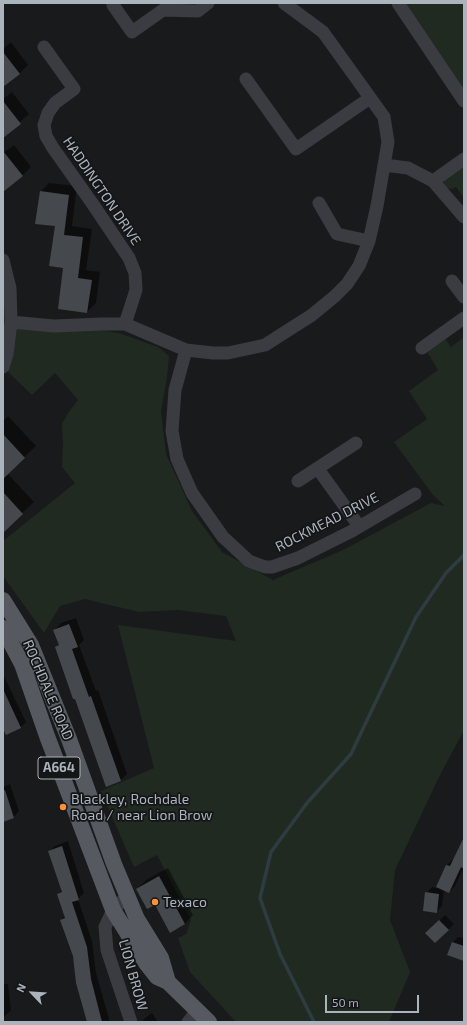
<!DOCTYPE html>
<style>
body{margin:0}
#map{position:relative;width:467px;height:1025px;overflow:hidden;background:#191a1c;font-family:"Exo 2",sans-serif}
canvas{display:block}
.frame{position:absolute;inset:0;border:4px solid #abb3bc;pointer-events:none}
.north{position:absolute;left:12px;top:973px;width:40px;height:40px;-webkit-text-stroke:3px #141517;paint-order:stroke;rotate:295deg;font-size:11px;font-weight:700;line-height:16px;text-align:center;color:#abb3bc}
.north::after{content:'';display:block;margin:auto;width:14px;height:18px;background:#abb3bc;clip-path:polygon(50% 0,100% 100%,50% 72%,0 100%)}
.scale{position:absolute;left:325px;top:995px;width:94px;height:18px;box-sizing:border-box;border:2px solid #abb3bc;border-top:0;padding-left:5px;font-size:12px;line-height:14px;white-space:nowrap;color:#abb3bc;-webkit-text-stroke:3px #141517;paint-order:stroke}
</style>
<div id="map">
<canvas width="467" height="1025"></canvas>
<div class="frame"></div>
<div class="north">N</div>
<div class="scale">50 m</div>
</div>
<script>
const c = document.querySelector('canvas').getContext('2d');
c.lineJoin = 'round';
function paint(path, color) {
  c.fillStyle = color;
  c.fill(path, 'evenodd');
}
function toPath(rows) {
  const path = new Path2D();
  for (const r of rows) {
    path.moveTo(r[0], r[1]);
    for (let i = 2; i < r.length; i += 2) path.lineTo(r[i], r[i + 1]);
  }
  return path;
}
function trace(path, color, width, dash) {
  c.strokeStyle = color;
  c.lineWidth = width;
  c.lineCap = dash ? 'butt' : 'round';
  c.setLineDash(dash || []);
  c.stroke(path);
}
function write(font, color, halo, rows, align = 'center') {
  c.font = font + ' "Exo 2",sans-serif';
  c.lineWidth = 3.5;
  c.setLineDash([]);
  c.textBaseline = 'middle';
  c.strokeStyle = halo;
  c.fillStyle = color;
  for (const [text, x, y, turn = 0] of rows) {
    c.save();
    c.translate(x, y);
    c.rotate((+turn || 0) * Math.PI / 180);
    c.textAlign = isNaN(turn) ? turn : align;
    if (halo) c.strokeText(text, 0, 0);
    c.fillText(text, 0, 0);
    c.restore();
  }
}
paint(toPath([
 [401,3,464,3,464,96],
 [464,162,464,198,456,187,451,189,447,188,444,185,443,181],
 [16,326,100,330,119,333,158,347,169,356,167,377,161,411,166,454,192,511,222,552,273,580,343,550,431,503,445,506,433,495,394,442,427,419,409,391,438,370,426,350,444,337,451,347,464,337,464,730,440,775,395,870,390,920,410,972,389,1022,236,1022,190,972,178,938,186,934,191,920,157,855,134,867,101,791,154,768,118,625,236,641,226,616,178,610,139,612,85,599,60,606,44,633,3,576,3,541,75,483,62,467,63,446,62,424,68,413,78,400,55,373,32,395,5,369]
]), '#212a21');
paint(toPath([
 [11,42,28,65,20,73,3,86,3,49],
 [12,92,29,114,3,136,3,99],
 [14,145,31,167,22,176,3,191,3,153],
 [49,183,77,186,72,226,92,229,86,270,100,272,96,303,87,312,64,267,56,225,41,191],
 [3,300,8,305,3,310],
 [8,416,36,446,7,473,34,502,3,531,3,421],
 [76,618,84,640,79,645,96,691,98,690,127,774,120,781,75,697,56,648,60,644,55,630,61,623],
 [3,674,26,722,20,728,3,727],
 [10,784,19,811,14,817,3,821,3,787],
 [464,838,464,867,455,886,449,892,444,890,442,906,436,912,426,893,432,887,437,888,447,865,453,859,454,860],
 [68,841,84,893,78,899,92,941,96,973,110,1022,88,1022,74,956,61,920,65,915,59,894,62,890,49,851,55,846],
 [168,868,193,915,185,924,137,889,146,880],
 [445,915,454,924,435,942,427,933],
 [458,937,464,938,464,960,453,942],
 [3,984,8,984,11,1010,5,1016,3,1017],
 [152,1013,158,1022,142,1022,144,1019]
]), '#0007');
trace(toPath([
 [314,1022,280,954,260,898,271,852,307,803,351,754,416,617,446,573,464,555]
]), '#2e3c41', 3.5);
paint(toPath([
 [3,52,20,74,3,87],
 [3,101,21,124,3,138],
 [3,151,23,176,3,192],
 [40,191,69,195,64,235,83,237,78,278,92,280,87,313,58,309,63,268,49,266,55,226,35,224],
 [3,434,25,458,3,479],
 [3,492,23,514,3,533],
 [69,624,78,647,72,649,89,697,91,696,121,781,106,787,75,699,73,699,55,647,59,645,53,630],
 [3,689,21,728,6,735,3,729],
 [5,790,14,818,3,822,3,791],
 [464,837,464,869,461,867,449,893,436,887,446,865,450,866],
 [62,846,79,900,72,902,87,947,91,979,102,1022,87,1022,76,983,73,956,60,920,65,918,57,894,62,892,48,851],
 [159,876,185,924,170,933,155,905,147,909,136,889],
 [425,892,439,894,437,913,423,911],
 [439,920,449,930,435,943,425,933],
 [452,942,464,946,464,961,447,955]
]), '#45484c');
trace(toPath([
 [398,3,464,101],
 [113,5,132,32,163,10,198,11,208,3],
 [44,47,74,89,55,103,48,113,44,125,46,136,53,148,92,203,129,258,135,273,136,290,125,324],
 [246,79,296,149,370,98],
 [384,165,408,168,433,181,464,217],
 [433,181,464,159],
 [319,203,337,234,369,241],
 [3,260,10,288,11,322,7,354,3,367],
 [452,281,464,297],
 [11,322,54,326,101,324,125,324,186,350,213,353,228,353,265,345,312,315,335,296,347,284,359,266,369,241,377,206,388,142,384,117,323,32,284,3],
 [422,348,464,318],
 [186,350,175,390,172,431,177,459,192,493,223,537,249,561,265,567,272,567,298,558,352,531,415,494],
 [318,469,359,526],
 [298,481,356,443],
 [127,896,113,910,105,927,107,950,131,1022],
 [188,1022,197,1011]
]), '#3a3c41', 13);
trace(toPath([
 [3,600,31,645,69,739,114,864,137,919,161,958,168,982],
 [3,628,22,664,47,736,113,910,146,963,157,977,168,982,209,1022]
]), '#565a60', 16);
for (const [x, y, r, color] of [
 [63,807,4,"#fa9333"],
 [155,902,4,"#fa9333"]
]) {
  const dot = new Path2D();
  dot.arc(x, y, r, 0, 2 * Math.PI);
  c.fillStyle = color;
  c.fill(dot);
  trace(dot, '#141517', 1.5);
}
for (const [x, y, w] of [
 [59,768,42]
]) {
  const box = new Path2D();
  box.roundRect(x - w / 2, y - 11, w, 22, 3);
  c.fillStyle = '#141517';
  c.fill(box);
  trace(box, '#abb3bc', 1);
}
write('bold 13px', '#abb3bc', null, [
 ["A664",59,768]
]);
write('14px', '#abb3bc', '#141517', [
 ["HADDINGTON DRIVE",102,191,56],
 ["ROCKMEAD DRIVE",327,522,-27],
 ["ROCHDALE ROAD",48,690,67],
 ["LION BROW",133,975,74]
]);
write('14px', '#abb3bc', '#141517', [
 ["Blackley, Rochdale",71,799],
 ["Road / near Lion Brow",71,815],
 ["Texaco",163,902]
], 'left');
</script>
